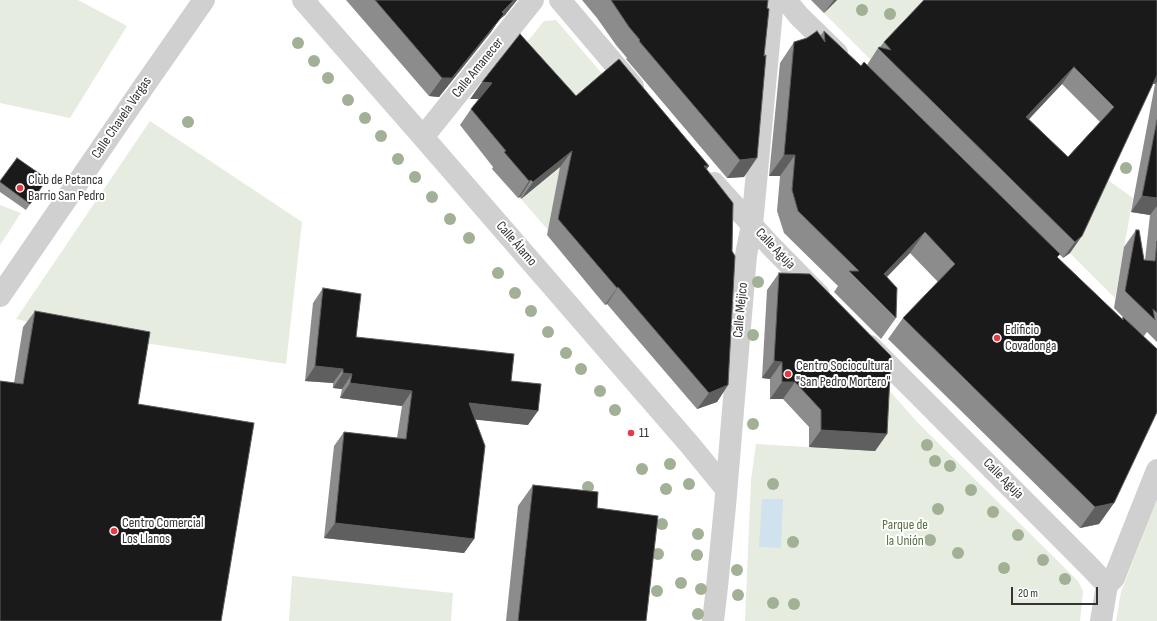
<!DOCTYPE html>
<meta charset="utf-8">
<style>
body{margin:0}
#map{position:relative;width:1157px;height:621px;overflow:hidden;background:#fff;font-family:"Sofia Sans Condensed",sans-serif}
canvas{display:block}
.scale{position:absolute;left:1011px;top:587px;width:87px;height:18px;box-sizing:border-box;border:2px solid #333;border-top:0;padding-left:5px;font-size:12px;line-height:14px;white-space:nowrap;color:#333;-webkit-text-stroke:3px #fff;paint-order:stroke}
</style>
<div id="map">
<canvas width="1157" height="621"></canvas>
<div class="scale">20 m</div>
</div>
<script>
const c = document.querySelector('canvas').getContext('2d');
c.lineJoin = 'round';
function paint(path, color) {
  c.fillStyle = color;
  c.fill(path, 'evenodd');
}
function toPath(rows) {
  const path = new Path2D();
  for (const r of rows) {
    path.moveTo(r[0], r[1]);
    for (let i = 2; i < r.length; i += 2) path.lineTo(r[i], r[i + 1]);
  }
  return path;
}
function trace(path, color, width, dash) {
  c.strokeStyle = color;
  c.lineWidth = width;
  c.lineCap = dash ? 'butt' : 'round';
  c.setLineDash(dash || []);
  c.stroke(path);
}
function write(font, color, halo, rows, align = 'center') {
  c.font = font + ' "Sofia Sans Condensed",sans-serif';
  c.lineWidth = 4;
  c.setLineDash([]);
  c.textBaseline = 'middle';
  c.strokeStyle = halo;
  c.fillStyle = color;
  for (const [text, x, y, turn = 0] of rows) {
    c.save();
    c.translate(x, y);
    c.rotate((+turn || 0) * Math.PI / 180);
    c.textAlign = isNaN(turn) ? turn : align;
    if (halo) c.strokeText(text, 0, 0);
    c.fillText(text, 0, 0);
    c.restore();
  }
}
paint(toPath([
 [0,0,78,0,127,26,70,118,0,103],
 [837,0,928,0,871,60,824,13],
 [556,20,605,77,578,100,514,58,544,21],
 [150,121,302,222,286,364,77,333,16,319],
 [576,155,601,185,548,230,521,199],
 [1105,178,1133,198,1115,298,1070,253],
 [0,205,21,213,0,245],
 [879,379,919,424,1078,581,1083,591,1080,621,745,621,751,480,756,444,875,451],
 [1157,500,1157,621,1116,621,1121,592],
 [292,576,453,593,451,621,289,621]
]), '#e6ecdf');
paint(toPath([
 [762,499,783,499,781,548,759,547]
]), '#cfe2ee');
trace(toPath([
 [303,0,423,137,690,445,726,489],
 [560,0,633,86],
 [786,0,799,16,837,53],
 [423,137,533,0],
 [714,183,770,245,819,295],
 [0,296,144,86,204,0],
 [870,346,1089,566,1107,585],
 [713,621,717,587,725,506,746,255,752,225,773,0],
 [1101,621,1107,585,1114,578,1157,470]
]), '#d0d0d0', 22);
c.fillStyle = '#a2b095';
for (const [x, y] of [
 [862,10],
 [890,14],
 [298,43],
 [314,61],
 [328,78],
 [348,100],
 [365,118],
 [188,122],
 [381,136],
 [398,159],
 [1126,168],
 [415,177],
 [432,197],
 [450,219],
 [469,238],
 [498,273],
 [758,282],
 [515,293],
 [531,311],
 [548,332],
 [753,335],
 [566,353],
 [581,369],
 [600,391],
 [615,410],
 [753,424],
 [927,445],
 [935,461],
 [670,464],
 [950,466],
 [642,469],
 [689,484],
 [773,484],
 [588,487],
 [666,489],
 [971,490],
 [938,509],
 [993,512],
 [662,524],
 [698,534],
 [1018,535],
 [930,540],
 [793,542],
 [958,553],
 [658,554],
 [697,555],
 [1043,560],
 [1004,568],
 [737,570],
 [1065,579],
 [681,583],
 [701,589],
 [657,591],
 [738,595],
 [773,603],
 [794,604],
 [698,614]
]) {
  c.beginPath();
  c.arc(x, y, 6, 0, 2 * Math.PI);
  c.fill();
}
paint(toPath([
 [346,0,517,0,505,15,499,20,491,32,439,97,429,96],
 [582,0,768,0,744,177,727,178,626,59,627,58,616,45,597,18],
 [811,0,837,0,824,13],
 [1157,0,1157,342,1147,332,1144,336,1114,503,1099,524,1080,528,888,339,903,318,938,282,910,253,887,277,896,318,881,339,834,292,838,286,784,233,777,211,780,176,769,176,780,63,794,42,820,36,824,31,861,66,867,65,878,48,880,47,884,42],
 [1062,84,1100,122,1068,157,1029,119],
 [1153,84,1155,84,1131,212,1150,215,1145,260,1144,260,1136,230,1124,247,1114,308,1123,317,1122,319,1057,257,1059,254,1063,258,1070,253],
 [576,96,707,170,732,251,728,385,717,402,697,409,607,304,605,305,547,235,560,167,521,199,520,197,518,198,492,169,493,167,460,125,471,109,479,99,470,99],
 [47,179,26,210,0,192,0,181],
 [779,273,887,434,875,451,809,447,809,427,783,399,770,399,770,379,762,378,767,290],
 [323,288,356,337,511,381,528,425,475,419,474,539,464,553,324,538,334,446,344,432,397,438,402,406,340,398,342,389,333,388,333,383,305,381,313,303],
 [35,311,138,404,14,383,23,327],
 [533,485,597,508,646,621,506,621,518,506]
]), '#8c8c8c');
paint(toPath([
 [514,0,517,0,505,15,499,20,491,32,439,97,429,96,442,78,502,12],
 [834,0,837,0,824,13],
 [1074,67,1062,84,1015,134,1026,117],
 [1157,72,1157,82,1155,84,1149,82],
 [482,82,492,83,481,99,470,99],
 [572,151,560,167,521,199,533,182],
 [784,155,795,155,780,176,769,176],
 [757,158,744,177,727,178,740,160],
 [704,166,709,166,698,182],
 [531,180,520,197,518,198,529,181],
 [1142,196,1157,198,1157,206,1150,215,1131,212],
 [925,232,910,253,871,293,884,274],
 [1082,236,1070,253,1063,258,1075,242],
 [618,287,607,304,605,305,617,288],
 [774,361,782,362,770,379,762,378],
 [315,366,343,369,333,383,305,381],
 [343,373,352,374,342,389,333,388],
 [782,382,795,382,783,399,770,399],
 [350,383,412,391,402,406,340,398],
 [728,385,717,402,697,409,709,393],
 [469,403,538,411,528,425,459,418],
 [821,430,887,434,875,451,809,447],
 [1114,503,1099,524,1080,528,1095,507],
 [335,523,474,539,464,553,324,538]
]), '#5f5f5f');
const building = toPath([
 [375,0,514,0,502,12,504,14,452,78,442,78,375,0],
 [611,0,768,0,767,8,769,9,764,56,766,55,757,158,740,160,639,41,640,40,629,27,611,0],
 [924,0,1157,0,1157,75,1082,236,1075,242,878,48,879,47,891,50,884,42,924,0],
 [1074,67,1114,107,1068,157,1026,117,1074,67],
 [817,31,825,42,824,31,861,66,864,62,1060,254,1057,257,1123,320,1123,317,1157,349,1157,412,1114,503,1095,507,903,318,955,264,925,232,884,274,897,288,896,318,849,271,859,271,798,211,792,190,795,155,784,155,794,42,807,38,817,31],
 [520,34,576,96,619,59,709,166,704,166,733,203,732,251,735,256,728,385,709,393,618,287,617,288,558,219,572,151,533,182,531,180,529,181,504,152,506,151,471,109,492,83,482,82,520,34],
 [1157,120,1157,198,1142,196,1157,120],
 [17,158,47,179,30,204,0,182,0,181,17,158],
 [1136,230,1139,230,1144,260,1155,261,1157,241,1157,313,1153,309,1155,320,1125,291,1136,230],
 [779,273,810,274,891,356,887,434,821,430,821,410,795,382,782,382,782,362,774,361,779,273],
 [323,288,361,294,356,337,514,354,511,381,541,384,538,411,469,403,485,446,474,539,335,523,344,432,406,439,412,391,350,383,352,374,343,373,343,369,315,366,323,288],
 [35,311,150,332,138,404,254,423,221,621,0,621,0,381,23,384,35,311],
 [533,485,598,492,597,508,658,516,646,621,518,621,533,485]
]);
paint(building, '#1a1a1a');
trace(building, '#5f5f5f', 1);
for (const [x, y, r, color] of [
 [20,188,4,"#e63946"],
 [997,338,4,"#e63946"],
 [788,374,4,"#e63946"],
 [631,433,4,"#e63946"],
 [114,531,4,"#e63946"]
]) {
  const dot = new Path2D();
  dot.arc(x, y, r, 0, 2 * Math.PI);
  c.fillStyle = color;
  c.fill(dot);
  trace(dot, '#fff', 1.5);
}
write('14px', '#333', '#fff', [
 ["Calle Amanecer",478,68,-51],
 ["Calle Chavela Vargas",122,118,-56],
 ["Calle Álamo",516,244,49],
 ["Calle Aguja",775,249,46],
 ["Calle Méjico",741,310,-85],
 ["Calle Aguja",1003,479,45]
]);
write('14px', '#333', '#fff', [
 ["Club de Petanca",28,180],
 ["Barrio San Pedro",28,196],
 ["Edificio",1005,330],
 ["Covadonga",1005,346],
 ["Centro Sociocultural",796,366],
 ["\"San Pedro Mortero\"",796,382],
 ["11",639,433],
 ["Centro Comercial",122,523],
 ["Los Llanos",122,539]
], 'left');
write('14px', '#56703f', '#fff', [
 ["Parque de",905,525],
 ["la Unión",905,541]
]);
</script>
